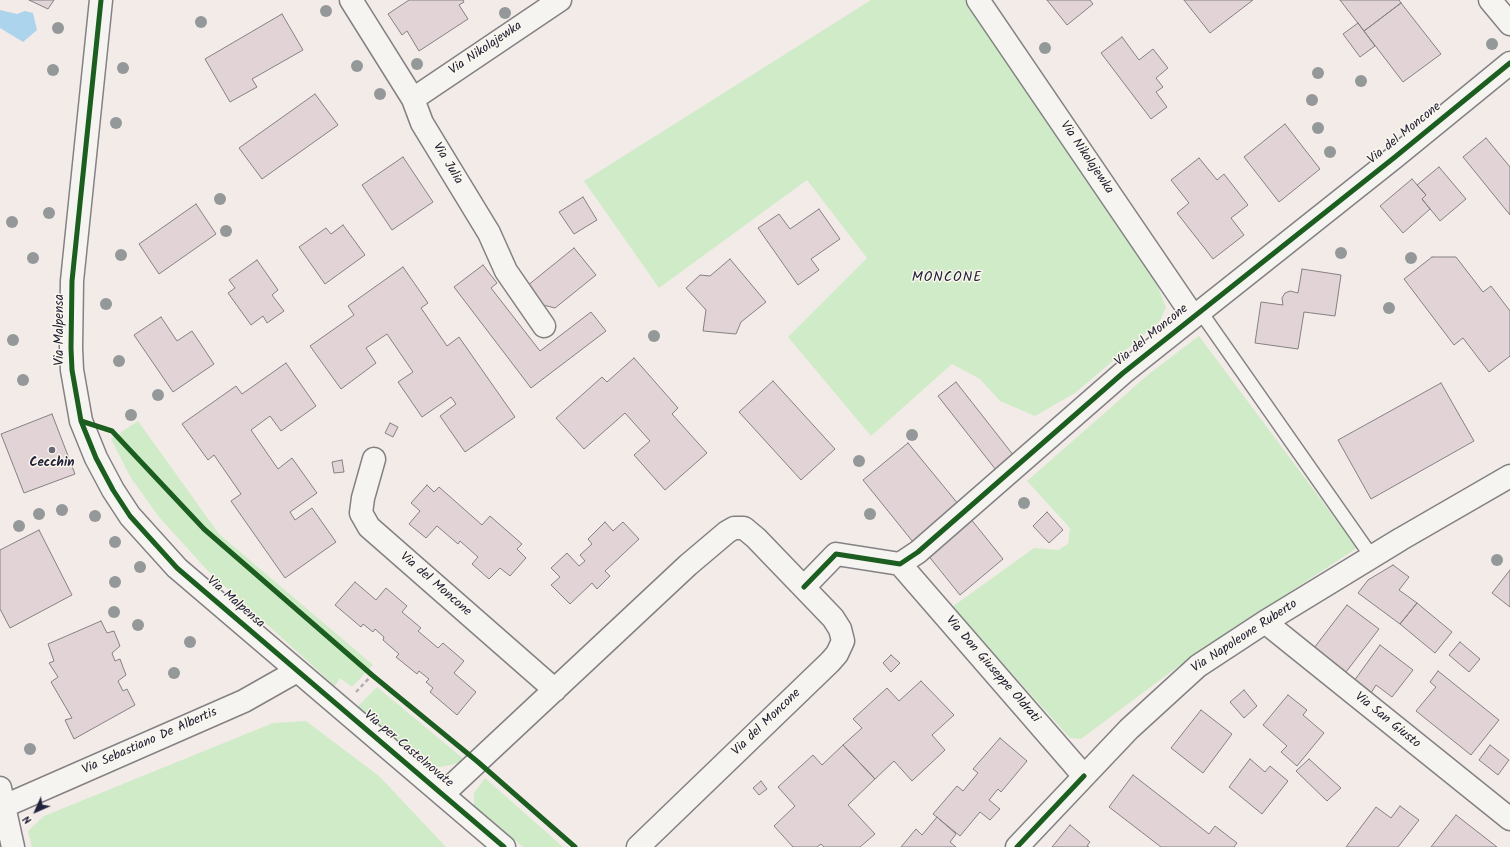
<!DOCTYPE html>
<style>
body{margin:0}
#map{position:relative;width:1510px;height:847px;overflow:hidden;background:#f3ebe8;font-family:Kalam,sans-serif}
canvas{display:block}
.north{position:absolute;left:16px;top:791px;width:40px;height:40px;-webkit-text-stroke:3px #fbf7ec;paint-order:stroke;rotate:225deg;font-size:11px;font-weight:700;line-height:16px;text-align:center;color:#22223b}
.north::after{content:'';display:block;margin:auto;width:14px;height:18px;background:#22223b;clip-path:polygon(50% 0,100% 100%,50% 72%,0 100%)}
</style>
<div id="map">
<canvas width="1510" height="847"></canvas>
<div class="north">N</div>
</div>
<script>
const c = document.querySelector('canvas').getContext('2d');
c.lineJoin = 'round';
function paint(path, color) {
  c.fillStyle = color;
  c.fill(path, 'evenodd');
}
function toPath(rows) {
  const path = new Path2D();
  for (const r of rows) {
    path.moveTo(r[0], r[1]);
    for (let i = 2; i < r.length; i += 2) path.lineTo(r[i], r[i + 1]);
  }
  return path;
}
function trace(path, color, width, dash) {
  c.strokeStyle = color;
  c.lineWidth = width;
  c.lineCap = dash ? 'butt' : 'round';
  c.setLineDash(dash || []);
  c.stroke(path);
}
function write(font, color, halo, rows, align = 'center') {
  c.font = font + ' Kalam,sans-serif';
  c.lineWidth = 3;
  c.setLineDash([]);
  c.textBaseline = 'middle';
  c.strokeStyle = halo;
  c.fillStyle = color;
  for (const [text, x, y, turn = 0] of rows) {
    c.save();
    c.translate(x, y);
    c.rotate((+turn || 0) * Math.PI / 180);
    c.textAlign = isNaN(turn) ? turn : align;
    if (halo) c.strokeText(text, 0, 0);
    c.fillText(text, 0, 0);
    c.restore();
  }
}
paint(toPath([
 [871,0,968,0,1151,270,1166,307,1160,321,1075,393,1035,416,1000,401,980,379,952,364,871,436,788,337,867,258,807,180,659,288,584,181],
 [1199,336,1357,548,1192,656,1081,739,1070,738,952,607,1034,548,1058,550,1068,544,1070,528,1027,481,1149,374],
 [138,421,219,534,373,665,352,687,340,678,335,686,208,571,159,517,131,478,111,439],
 [377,687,465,760,451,765,439,767,428,765,357,707],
 [306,721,379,776,446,847,32,847,28,831,44,816,273,723],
 [485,778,563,847,523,847,474,806,474,793]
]), '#d0ebc8');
paint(toPath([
 [0,10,17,14,25,11,33,13,37,30,23,42,0,28]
]), '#acd4ec');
const building = toPath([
 [29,0,54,0,48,9,29,0],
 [409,0,463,0,464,2,459,5,468,19,419,51,407,31,402,35,388,14,409,0],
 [1047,0,1090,0,1093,4,1067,25,1047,0],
 [1184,0,1253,0,1210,33,1184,0],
 [1340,0,1399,0,1401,3,1364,31,1340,0],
 [1401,3,1441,54,1403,82,1364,31,1401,3],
 [282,14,303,50,252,79,257,87,230,102,205,59,282,14],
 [1358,23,1375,46,1360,57,1343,34,1358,23],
 [1122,37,1139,60,1153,49,1168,68,1156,78,1163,87,1156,92,1167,107,1151,119,1101,53,1122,37],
 [315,94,338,125,262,179,239,148,315,94],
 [1285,124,1320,169,1279,202,1244,157,1285,124],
 [1486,138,1510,167,1510,215,1463,157,1486,138],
 [403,157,433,202,392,230,362,185,403,157],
 [1199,158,1217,180,1224,174,1248,205,1231,218,1244,235,1213,259,1177,213,1189,203,1171,180,1199,158],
 [1439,167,1466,199,1440,221,1422,199,1426,195,1417,185,1439,167],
 [1412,179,1426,195,1422,199,1430,209,1403,233,1380,206,1412,179],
 [583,197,597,220,574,234,559,212,583,197],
 [196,204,216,234,159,274,139,244,196,204],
 [819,209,840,239,811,259,819,270,798,285,758,228,779,214,790,229,819,209],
 [343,225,365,255,325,284,299,247,326,228,331,234,343,225],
 [574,248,596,275,555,308,543,305,527,286,574,248],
 [1432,257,1456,257,1483,292,1491,286,1510,311,1510,356,1489,372,1463,338,1454,345,1404,279,1432,257],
 [730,259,766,302,741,322,736,334,703,331,706,310,686,288,700,275,710,276,730,259],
 [257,260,278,290,272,295,284,311,267,323,263,316,251,325,228,293,235,288,229,280,257,260],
 [483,265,497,283,491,288,540,351,591,312,606,331,531,388,454,287,483,265],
 [403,267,428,303,421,308,447,346,459,337,515,417,465,452,440,416,456,404,451,397,422,417,398,382,413,372,387,334,366,348,376,363,341,389,310,346,354,315,348,306,403,267],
 [1302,269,1341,275,1335,316,1304,312,1298,349,1255,343,1261,302,1283,305,1282,298,1285,293,1290,291,1298,293,1302,269],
 [161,317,177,341,192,331,214,364,173,392,134,335,161,317],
 [634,358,678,408,672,414,707,453,665,490,634,455,650,441,625,413,584,449,556,418,602,377,607,382,634,358],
 [286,363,316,406,281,431,270,416,251,430,278,469,292,458,317,493,290,512,295,520,312,508,336,542,285,578,231,501,241,494,214,455,208,460,182,424,236,386,242,394,286,363],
 [773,381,835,449,801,480,739,412,773,381],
 [956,382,1014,456,996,470,938,396,956,382],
 [1441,383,1474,441,1371,499,1338,440,1441,383],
 [52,414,75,474,24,493,1,434,52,414],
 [390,423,398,427,393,437,385,433,390,423],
 [908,443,959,505,913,542,863,480,908,443],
 [342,460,344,472,334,473,332,462,342,460],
 [427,485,434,492,439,487,482,525,490,516,522,544,517,549,526,558,510,576,500,568,489,579,472,564,478,557,460,541,458,544,437,526,426,538,409,524,420,511,411,503,427,485],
 [1047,512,1063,530,1049,543,1033,526,1047,512],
 [970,518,1003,559,960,595,927,554,970,518],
 [605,522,613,531,623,522,639,539,605,571,610,576,597,589,592,583,570,604,551,585,560,577,551,568,567,553,579,566,585,561,580,555,592,544,588,539,605,522],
 [39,530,72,595,10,628,0,609,0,550,39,530],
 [1393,565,1409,577,1399,590,1417,603,1400,624,1358,593,1368,580,1393,565],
 [1510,570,1510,607,1492,593,1510,570],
 [355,582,376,600,386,588,407,606,402,612,421,628,418,631,438,648,443,643,464,661,454,673,476,692,457,715,430,692,433,688,426,682,429,679,419,671,417,674,396,657,399,654,383,640,384,637,375,629,373,632,363,624,361,627,335,605,355,582],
 [1417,603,1452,632,1435,653,1400,624,1417,603],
 [1347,605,1379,629,1346,672,1314,648,1347,605],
 [101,621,107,633,114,631,120,646,112,653,115,661,120,659,126,675,118,681,123,691,127,689,135,705,74,739,65,720,72,718,51,682,58,677,49,663,54,661,48,644,101,621],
 [1460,642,1480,659,1469,672,1449,655,1460,642],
 [1380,645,1413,670,1392,697,1376,685,1371,693,1354,681,1380,645],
 [891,655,900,663,891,672,883,663,891,655],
 [1438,671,1499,720,1471,755,1416,711,1436,687,1430,682,1438,671],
 [921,681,954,715,932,735,945,750,912,781,894,761,875,779,843,745,862,728,853,719,887,688,899,701,921,681],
 [1244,690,1257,706,1244,718,1230,702,1244,690],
 [1288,695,1307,710,1303,715,1324,733,1297,766,1281,752,1287,746,1263,725,1288,695],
 [1201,710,1232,734,1203,773,1171,748,1201,710],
 [1000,738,1027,761,1001,792,998,789,989,800,1000,809,990,820,980,812,960,836,933,814,957,786,963,791,978,773,973,769,1000,738],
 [843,745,875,779,848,805,875,834,860,847,824,847,821,844,817,847,793,847,774,826,795,806,778,787,813,755,822,765,843,745],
 [1490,745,1509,760,1498,775,1479,760,1490,745],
 [1250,759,1265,772,1270,766,1288,781,1262,814,1229,787,1250,759],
 [1309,759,1341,788,1327,801,1296,771,1309,759],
 [1133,775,1209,834,1215,826,1237,843,1234,847,1161,847,1109,807,1133,775],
 [761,781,767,789,759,795,753,788,761,781],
 [1400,806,1419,820,1398,847,1346,847,1376,807,1391,818,1400,806],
 [1456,815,1497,847,1431,847,1456,815],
 [937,817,956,834,950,842,956,847,901,847,916,829,922,835,937,817],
 [1070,825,1090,842,1087,846,1089,847,1052,847,1070,825]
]);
paint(building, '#e1d3d6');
trace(building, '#848184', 1);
const service = toPath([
 [1200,311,1372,557]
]);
const minor = toPath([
 [351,0,413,99,422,123,489,233,506,271,544,326],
 [978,0,1193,316],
 [1490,0,1510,24],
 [413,99,560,0],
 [374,459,363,498,361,513,369,527,555,690],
 [900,564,1084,776],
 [804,587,836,554,900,564,918,552,1123,373,1395,157,1510,63],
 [1265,622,1510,819],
 [0,788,13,847],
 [443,794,688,565,727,532,734,528,744,528,756,538,833,618,840,629,843,641,837,654,830,662,638,847],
 [0,808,244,701,297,671],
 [1017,847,1129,729,1198,666,1265,622,1401,539,1510,476]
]);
const tertiary = toPath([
 [101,0,72,281,71,348,72,370,81,421,96,458,113,490,130,516,177,568,504,847]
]);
trace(service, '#848184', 16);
trace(minor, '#848184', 25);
trace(tertiary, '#848184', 25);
trace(toPath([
 [356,692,372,675]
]), '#b0aeae', 2.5, [4, 3]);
trace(service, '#f6f4f0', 13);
trace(minor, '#f6f4f0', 22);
trace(tertiary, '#f6f4f0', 22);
trace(toPath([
 [101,0,72,281,71,348,72,370,81,421,96,458,113,490,130,516,177,568,504,847],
 [81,421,112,431,204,529,372,675,478,762,575,847],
 [804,587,836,554,900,564,918,552,1123,373,1395,157,1510,63],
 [1017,847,1084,776]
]), '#1b5e20', 5);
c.fillStyle = '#949899';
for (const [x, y] of [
 [326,11],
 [505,13],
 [201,22],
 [58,28],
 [1492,44],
 [1045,48],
 [417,64],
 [357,66],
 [123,68],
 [53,70],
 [1318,73],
 [1361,81],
 [380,94],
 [1312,100],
 [116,123],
 [1318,128],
 [1330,152],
 [220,199],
 [49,213],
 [12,222],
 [226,231],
 [1341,253],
 [121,255],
 [33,258],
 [1411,258],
 [106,304],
 [1389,308],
 [654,336],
 [13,340],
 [119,361],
 [23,380],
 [158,395],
 [131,415],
 [912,435],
 [859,461],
 [1024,503],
 [62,510],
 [39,514],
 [870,514],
 [95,516],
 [19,526],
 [115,542],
 [1497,560],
 [140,567],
 [115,582],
 [114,612],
 [138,625],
 [190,642],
 [174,673],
 [30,749]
]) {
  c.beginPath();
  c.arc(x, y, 6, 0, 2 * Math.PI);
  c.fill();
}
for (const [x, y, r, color] of [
 [52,450,4,"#6b6878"]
]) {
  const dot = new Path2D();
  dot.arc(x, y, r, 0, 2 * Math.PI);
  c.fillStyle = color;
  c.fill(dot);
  trace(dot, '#fbf7ec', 1.5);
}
write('13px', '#22223b', '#fbf7ec', [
 ["Via Nikolajewka",486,49,-34],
 ["Via del Moncone",1405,134,-39],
 ["Via Nikolajewka",1086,158,56],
 ["Via Julia",447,164,59],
 ["Via Malpensa",61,330,-90],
 ["Via del Moncone",1152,336,-39],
 ["Via del Moncone",435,585,41],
 ["Via Malpensa",235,603,41],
 ["Via Napoleone Ruberto",1245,637,-33],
 ["Via Don Giuseppe Oldrati",992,670,49],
 ["Via San Giusto",1387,721,39],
 ["Via del Moncone",767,723,-44],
 ["Via Sebastiano De Albertis",150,742,-24],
 ["Via per Castelnovate",408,750,40]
]);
write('bold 13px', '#22223b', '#fbf7ec', [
 ["Cecchin",52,464]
]);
c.letterSpacing = '1px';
write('14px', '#22223b', '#fbf7ec', [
 ["MONCONE",947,279]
]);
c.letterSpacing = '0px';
</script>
